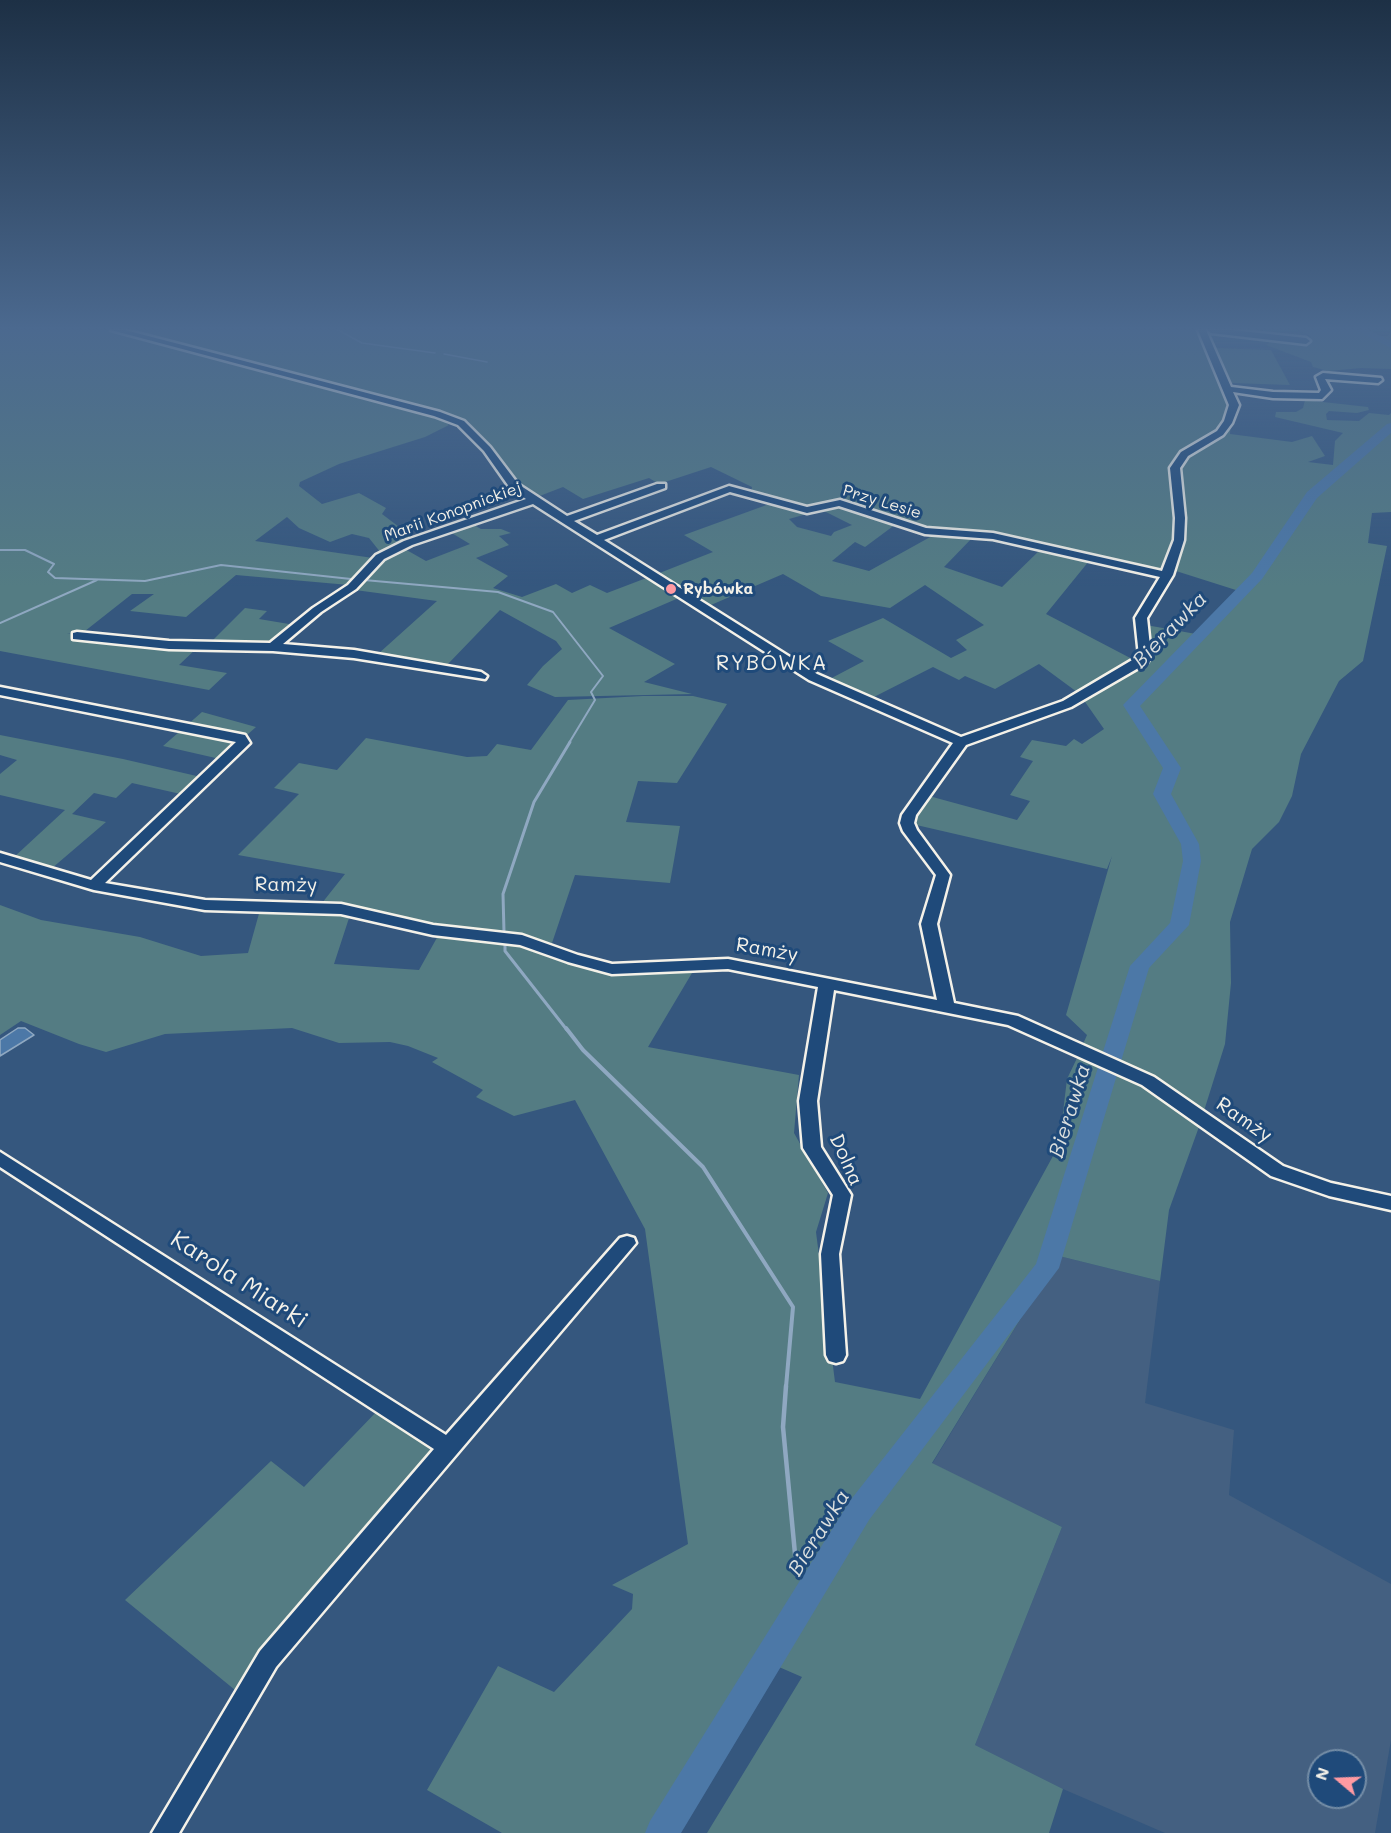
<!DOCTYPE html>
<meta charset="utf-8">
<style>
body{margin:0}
#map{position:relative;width:1391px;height:1833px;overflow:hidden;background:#35577e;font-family:Mali,sans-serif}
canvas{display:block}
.north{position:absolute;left:1307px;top:1749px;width:60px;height:60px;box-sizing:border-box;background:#1f4a7a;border:2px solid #748da6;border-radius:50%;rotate:289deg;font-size:16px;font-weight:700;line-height:24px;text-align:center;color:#f4f1e8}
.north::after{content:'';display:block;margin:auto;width:21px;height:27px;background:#ff9aa2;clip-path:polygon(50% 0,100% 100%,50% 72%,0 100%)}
</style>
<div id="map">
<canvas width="1391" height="1833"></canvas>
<div class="north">N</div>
</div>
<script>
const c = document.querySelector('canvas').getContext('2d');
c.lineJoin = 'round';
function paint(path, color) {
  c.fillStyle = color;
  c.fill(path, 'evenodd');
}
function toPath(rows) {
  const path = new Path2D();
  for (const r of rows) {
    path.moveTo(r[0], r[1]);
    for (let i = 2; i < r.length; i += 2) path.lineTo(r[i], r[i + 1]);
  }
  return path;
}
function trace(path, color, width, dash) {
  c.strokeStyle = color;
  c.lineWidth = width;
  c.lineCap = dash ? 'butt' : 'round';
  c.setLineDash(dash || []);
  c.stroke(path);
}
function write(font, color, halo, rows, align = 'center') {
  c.font = font + ' Mali,sans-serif';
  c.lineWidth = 6;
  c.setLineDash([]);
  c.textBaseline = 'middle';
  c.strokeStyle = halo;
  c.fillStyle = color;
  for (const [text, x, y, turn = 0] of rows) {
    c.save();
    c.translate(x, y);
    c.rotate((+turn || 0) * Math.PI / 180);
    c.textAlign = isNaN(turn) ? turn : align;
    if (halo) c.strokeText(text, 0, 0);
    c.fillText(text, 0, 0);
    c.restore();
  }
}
paint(toPath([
 [1059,1256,1160,1281,1145,1403,1234,1430,1229,1495,1391,1584,1391,1740,1375,1833,1165,1833,1063,1789,975,1745,1062,1527,932,1464],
 [1319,1761,1355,1761,1355,1797,1319,1797]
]), '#446081');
paint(toPath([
 [0,330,1199,330,1232,404,1230,434,1292,442,1312,436,1325,456,1308,462,1333,465,1335,441,1343,433,1275,417,1276,412,1296,412,1303,408,1305,400,1368,407,1369,410,1357,413,1329,411,1326,414,1327,420,1359,421,1369,413,1389,415,1391,413,1391,512,1372,513,1368,543,1387,546,1363,661,1339,681,1301,754,1292,796,1279,822,1252,849,1230,922,1231,983,1225,1044,1203,1114,1113,1059,1142,967,1182,922,1195,862,1192,847,1186,835,1187,858,1174,922,1137,964,1111,1057,1083,1044,1087,1035,1066,1015,1112,856,1107,869,912,824,917,812,929,796,1017,820,1030,801,1010,795,1033,761,1020,757,1032,740,1066,746,1074,739,1082,744,1104,729,1083,699,1147,662,1146,625,1196,634,1127,705,1144,736,1151,727,1136,706,1269,563,1287,539,1276,545,1239,591,1176,571,1149,570,1017,539,931,530,836,499,808,507,751,493,752,487,711,467,659,484,649,478,583,499,563,487,537,497,519,485,468,421,372,394,361,399,434,413,449,425,425,437,339,464,300,482,299,486,322,504,359,493,386,508,382,514,411,536,395,543,398,546,381,553,369,538,352,534,330,542,299,528,287,517,255,541,373,558,349,585,236,575,186,617,130,611,154,594,132,594,80,635,67,633,90,640,198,647,179,665,227,673,209,690,0,651],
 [1298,330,1356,330,1370,336,1388,336,1391,330,1391,369,1361,368,1328,371,1313,367,1311,362,1266,345,1271,341,1309,341,1311,336],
 [1215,348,1271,350,1290,385,1232,383],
 [772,503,810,513,789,519,797,527,831,536,834,532,852,525,822,510,838,505,896,524,865,547,855,542,832,561,869,571,932,536,921,532,975,535,944,567,1002,587,1042,548,1089,561,1046,614,1136,661,1077,692,1039,664,995,689,965,676,959,680,933,667,868,700,826,681,864,661,828,641,883,618,951,658,967,650,956,640,984,625,925,585,890,608,821,596,783,574,711,605,657,574,713,552,684,535],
 [472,524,481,529,501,529,511,533,499,536,509,545,476,558,508,576,493,588,522,597,556,584,572,593,590,585,607,593,649,577,681,597,609,628,675,664,644,682,692,694,555,697,527,685,543,666,562,649,556,641,500,610,447,665,378,654,437,601,355,590,369,571,385,558,403,548,426,561,470,544,450,532],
 [245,608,267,611,259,619,295,625,271,645,210,643],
 [643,696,693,696,727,704,677,783,638,781,626,822,680,826,670,883,575,875,552,943,520,936,432,927,322,903,345,874,238,855,299,794,274,788,299,763,337,770,366,738,467,757,487,756,497,744,531,750,568,700],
 [202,712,256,727,220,759,163,746],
 [0,735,123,759,201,777,185,795,132,783,116,798,94,793,72,814,106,822,51,869,13,858,65,810,0,795,0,774,17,760,0,755],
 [0,905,41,920,140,937,201,956,248,953,260,910,315,912,350,915,334,964,419,970,439,934,516,943,548,952,547,957,616,972,692,973,648,1047,799,1075,794,1133,828,1193,816,1232,835,1382,920,1399,1059,1145,1067,1079,1078,1056,1143,1085,1200,1124,1169,1210,1160,1281,1059,1256,932,1463,1062,1527,975,1745,1063,1789,1049,1833,707,1833,802,1677,779,1667,677,1833,502,1833,427,1790,498,1666,554,1692,632,1609,633,1594,612,1585,688,1544,645,1229,575,1100,514,1116,476,1097,483,1090,432,1062,438,1058,408,1046,390,1042,339,1043,292,1028,165,1034,106,1052,79,1044,21,1021,0,1035],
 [380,1408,420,1433,429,1446,432,1461,235,1690,125,1600,271,1461,304,1487]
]), '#547c83');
const water = toPath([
 [18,1028,25,1028,34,1035,0,1056,0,1040,18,1028]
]);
paint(water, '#4c78a7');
trace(water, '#8fa8c1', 1.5);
trace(toPath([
 [338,330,362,343,435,353],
 [444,354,487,362]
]), '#8fa8c1', 1.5);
trace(toPath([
 [0,550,25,550,54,564,48,572,55,578,145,581,221,565,351,579],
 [364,580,498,592,553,612,603,676,591,692,595,700,569,743],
 [0,623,97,580]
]), '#8fa8c1', 2);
trace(toPath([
 [504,932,503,894,534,802,570,742],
 [505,944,505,951,567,1030]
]), '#8fa8c1', 3);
trace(toPath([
 [566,1028,583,1050,703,1167,793,1307,786,1387]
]), '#8fa8c1', 4);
trace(toPath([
 [786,1386,783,1427,797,1575,813,1586]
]), '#8fa8c1', 4.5);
paint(toPath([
 [1356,330,1369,330,1391,341,1391,348,1356,330],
 [1391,423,1391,433,1317,498,1262,579,1140,706,1181,768,1171,794,1199,844,1201,861,1189,925,1149,968,1059,1268,869,1520,681,1833,645,1833,650,1821,849,1502,1036,1264,1130,966,1170,923,1183,861,1181,844,1153,794,1163,768,1123,705,1252,573,1307,492,1387,424,1391,423]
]), '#4c78a7');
const minor = toPath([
 [111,330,125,330,440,412,464,421,490,447,518,484,567,516,657,484,665,484,665,488,574,521,597,535,729,486,807,507,840,500,926,528,993,533,1162,571,1174,540,1175,518,1170,468,1181,452,1217,431,1224,421,1229,405,1198,330,1206,330,1231,387,1273,392,1319,393,1321,390,1316,377,1323,373,1381,378,1382,380,1378,383,1325,379,1331,390,1322,399,1273,398,1233,392,1239,405,1232,423,1223,435,1188,456,1180,468,1185,518,1184,540,1173,575,1147,618,1151,656,1147,663,1071,707,966,745,916,815,914,823,917,830,950,875,937,924,954,1003,1018,1016,1154,1077,1283,1166,1331,1183,1391,1196,1391,1210,1329,1196,1271,1176,1142,1085,1008,1025,834,990,817,1101,821,1147,851,1195,839,1254,846,1355,843,1361,836,1363,829,1361,826,1355,821,1254,833,1195,803,1148,799,1101,818,987,728,969,612,974,568,962,520,945,433,935,341,914,205,910,94,890,0,862,0,853,91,880,236,742,0,695,0,687,240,734,245,735,250,743,105,883,205,900,341,904,433,925,522,935,578,955,612,964,728,959,937,1000,921,924,936,875,903,831,900,823,902,815,953,743,809,680,533,504,412,545,384,559,356,589,321,612,283,644,354,650,481,672,487,676,485,679,354,658,273,651,169,649,73,639,73,633,77,632,169,641,270,643,313,608,348,585,376,555,404,541,526,499,510,488,484,451,458,425,434,416,111,330],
 [730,492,807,513,839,506,925,534,993,539,1160,577,1135,618,1139,656,1063,701,961,737,817,674,604,540,730,492],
 [1207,330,1232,330,1306,338,1310,341,1306,344,1211,333,1207,330],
 [0,1152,446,1435,620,1238,627,1236,634,1238,636,1243,276,1667,179,1833,152,1833,260,1651,434,1449,0,1167,0,1152]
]);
trace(minor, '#f4f1e8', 5);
paint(minor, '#1f4a7a');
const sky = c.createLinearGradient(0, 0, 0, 587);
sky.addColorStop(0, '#1d3045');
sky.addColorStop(0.56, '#4b698f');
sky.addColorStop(1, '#4b698f00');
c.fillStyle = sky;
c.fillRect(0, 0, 1391, 587);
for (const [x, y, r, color] of [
 [671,589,6,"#ff9aa2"]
]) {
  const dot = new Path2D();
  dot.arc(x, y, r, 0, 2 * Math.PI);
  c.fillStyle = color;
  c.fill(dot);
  trace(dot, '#1f4a7a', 2);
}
write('16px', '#f4f1e8', '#1f4a7a', [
 ["Przy Lesie",882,502,17],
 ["Marii Konopnickiej",453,512,-20]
]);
write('bold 16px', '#f4f1e8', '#1f4a7a', [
 ["Rybówka",683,589]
], 'left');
write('20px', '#f4f1e8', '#1f4a7a', [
 ["Ramży",286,885,1],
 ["Ramży",767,950,10],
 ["Ramży",1244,1120,35],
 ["Dolna",846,1160,66]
]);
write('italic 21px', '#dbdfde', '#1f4a7a', [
 ["Bierawka",1170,630,-46],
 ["Bierawka",1070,1111,-73],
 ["Bierawka",819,1533,-58]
]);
c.letterSpacing = '1.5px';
write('21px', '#f4f1e8', '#1f4a7a', [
 ["RYBÓWKA",772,664]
]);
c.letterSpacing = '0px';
write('24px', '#f4f1e8', '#1f4a7a', [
 ["Karola Miarki",239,1280,33]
]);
</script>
